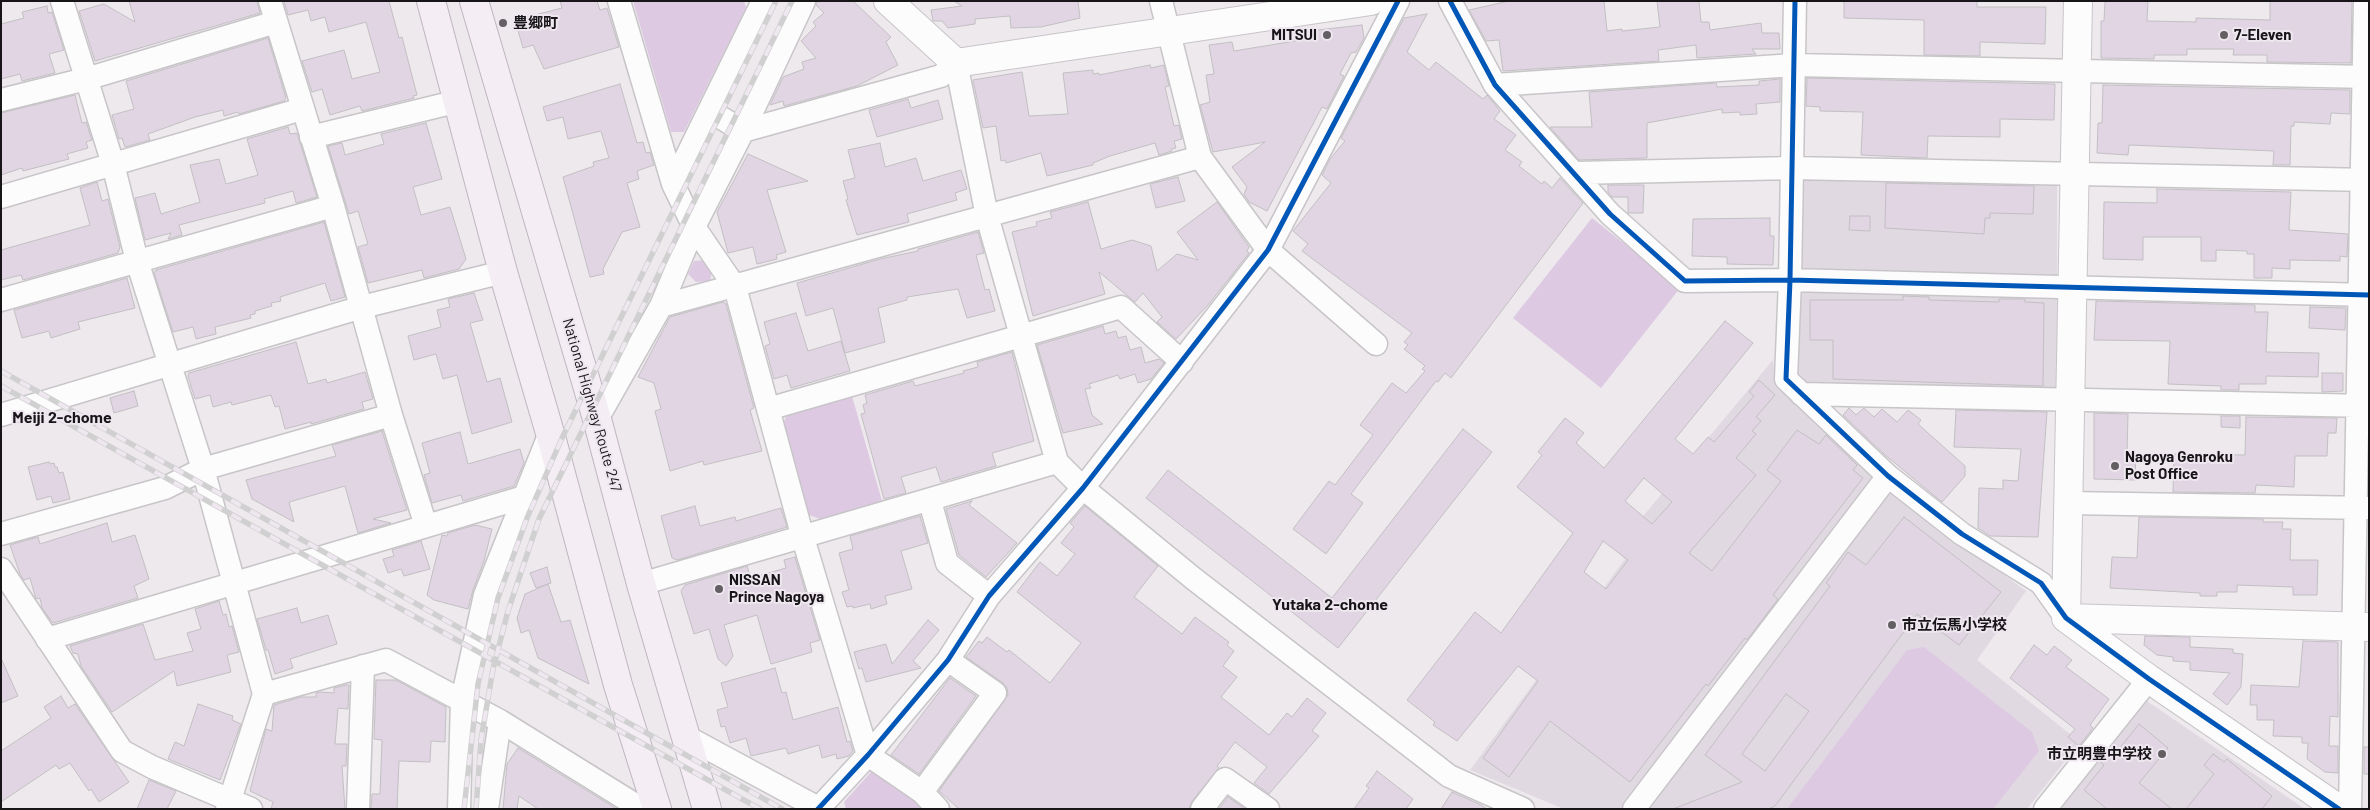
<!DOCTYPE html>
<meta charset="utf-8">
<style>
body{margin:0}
#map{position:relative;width:2370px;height:810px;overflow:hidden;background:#ede9ed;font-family:Barlow,sans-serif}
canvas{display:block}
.frame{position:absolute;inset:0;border:2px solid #181518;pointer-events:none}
</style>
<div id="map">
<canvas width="2370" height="810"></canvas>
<div class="frame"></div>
</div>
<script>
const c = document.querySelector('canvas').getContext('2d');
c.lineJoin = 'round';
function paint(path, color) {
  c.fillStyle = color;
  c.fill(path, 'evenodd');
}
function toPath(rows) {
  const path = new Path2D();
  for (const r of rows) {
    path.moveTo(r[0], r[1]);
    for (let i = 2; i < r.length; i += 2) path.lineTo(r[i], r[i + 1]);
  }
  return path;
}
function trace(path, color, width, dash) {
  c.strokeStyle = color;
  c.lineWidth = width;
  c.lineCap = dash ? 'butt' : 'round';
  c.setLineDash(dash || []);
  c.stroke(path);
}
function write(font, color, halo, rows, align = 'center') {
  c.font = font + ' Barlow,"Noto Sans JP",sans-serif';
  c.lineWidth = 4;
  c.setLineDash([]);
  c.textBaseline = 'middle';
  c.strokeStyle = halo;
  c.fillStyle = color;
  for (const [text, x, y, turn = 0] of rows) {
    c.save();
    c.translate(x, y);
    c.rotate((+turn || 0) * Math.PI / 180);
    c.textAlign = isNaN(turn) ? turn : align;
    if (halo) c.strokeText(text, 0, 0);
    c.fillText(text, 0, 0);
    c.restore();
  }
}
paint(toPath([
 [2057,177,2057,391,1801,387,1796,377,1797,179],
 [1773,360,1776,381,1877,476,1877,483,1622,809,1564,809,1470,770,1625,559,1615,550],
 [1884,493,1894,493,2026,591,1977,660,2080,742,2027,809,1642,809],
 [2144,699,2305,809,2056,809]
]), '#e1d9e2');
paint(toPath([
 [633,1,744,1,746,8,684,132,671,132],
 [1592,218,1680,288,1601,388,1513,318],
 [708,260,712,272,710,281,696,282,688,274,694,261],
 [852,396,882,501,823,520,809,515,783,423,788,413],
 [1924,647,2032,732,2039,751,1993,809,1787,809,1907,650],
 [871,772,881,772,927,809,846,809,844,802]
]), '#dec9e3');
const building = toPath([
 [129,1,257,1,260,13,95,61,79,11,104,4,135,22,129,1],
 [284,1,389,1,399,38,402,37,417,95,413,96,414,98,362,111,360,106,330,115,322,89,312,92,302,61,344,50,352,79,380,72,366,22,329,32,325,17,311,21,308,10,288,15,284,1],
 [560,1,597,1,600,10,607,8,619,47,544,69,533,45,523,48,515,20,562,8,560,1],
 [817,1,853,1,891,37,886,42,898,65,857,86,784,106,783,101,770,105,783,77,804,69,802,62,816,58,801,41,816,26,813,22,824,13,816,5,817,1],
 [954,1,1078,1,1080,18,1041,27,1011,28,1010,16,975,19,975,24,948,28,942,21,933,21,931,10,962,6,954,1],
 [1509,1,1604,1,1607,31,1622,29,1622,31,1660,27,1657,1,1699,1,1701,22,1709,22,1710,30,1761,23,1762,33,1779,33,1780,49,1752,49,1756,54,1697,58,1696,45,1658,50,1659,61,1503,71,1499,40,1486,41,1469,10,1509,1],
 [1844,1,1977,1,1977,7,2046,7,2045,44,1980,42,1980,56,1924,55,1924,20,1844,18,1844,1],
 [2112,1,2148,1,2147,21,2196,22,2196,18,2270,20,2270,1,2352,1,2351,63,2267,62,2267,55,2233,55,2234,49,2187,49,2187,55,2154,55,2154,59,2101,58,2101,21,2104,21,2105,2,2112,1],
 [47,6,48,13,52,12,64,50,49,54,55,73,22,81,20,74,1,79,1,24,24,18,22,12,47,6],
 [1427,14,1407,52,1429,70,1436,62,1483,99,1487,95,1500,111,1494,119,1516,135,1505,150,1522,162,1519,166,1542,184,1544,181,1552,188,1560,178,1583,203,1451,378,1445,373,1438,382,1436,381,1351,494,1363,503,1326,554,1293,529,1329,481,1335,485,1373,435,1360,425,1392,383,1406,393,1425,371,1422,369,1425,366,1404,349,1408,345,1404,342,1412,333,1302,251,1308,244,1293,231,1331,183,1322,175,1330,159,1345,141,1341,138,1404,18,1427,14],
 [1362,25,1364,38,1356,52,1351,53,1340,74,1344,76,1327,109,1322,107,1267,211,1249,202,1244,194,1247,187,1232,167,1265,142,1213,152,1200,105,1210,102,1206,75,1214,74,1209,45,1232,42,1234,51,1301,40,1300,32,1362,25],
 [268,38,286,98,284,101,239,114,238,112,224,116,223,110,195,117,148,134,150,140,125,147,122,138,119,139,112,115,134,109,126,81,268,38],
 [1150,65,1151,68,1164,65,1169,86,1165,87,1174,126,1179,125,1182,139,1174,141,1176,148,1171,149,1172,151,1159,155,1155,143,1110,156,1093,163,1093,165,1047,176,1041,153,1006,163,1005,160,1001,161,996,126,983,128,973,80,1022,72,1029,116,1068,114,1063,73,1093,70,1093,74,1099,73,1099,75,1150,65],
 [1807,78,2055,84,2054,120,2000,119,2000,137,1928,136,1927,158,1861,155,1863,112,1820,111,1820,107,1806,106,1807,78],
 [1780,79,1780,102,1756,104,1757,114,1740,115,1740,112,1722,113,1722,109,1647,123,1647,158,1579,160,1550,127,1592,127,1589,92,1716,83,1717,87,1759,85,1759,81,1780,79],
 [620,84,637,143,643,142,646,153,650,152,654,165,637,171,639,179,627,183,640,227,622,232,603,269,604,274,590,277,563,177,594,166,593,162,609,158,601,131,568,139,563,117,547,121,543,107,620,84],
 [2103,85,2350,90,2350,114,2331,113,2330,124,2294,122,2294,126,2291,126,2290,165,2273,165,2274,151,2129,145,2128,155,2097,153,2098,123,2102,123,2103,85],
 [75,95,82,123,86,122,92,140,86,142,88,148,67,154,69,159,23,171,22,168,1,175,1,113,75,95],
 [908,99,911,108,938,100,943,119,877,137,869,110,908,99],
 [426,123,442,179,413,187,421,215,450,207,466,259,459,269,424,278,422,270,368,283,358,247,368,244,358,211,349,214,328,146,342,143,345,155,384,144,381,134,426,123],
 [288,127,290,134,297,133,317,197,296,203,293,191,264,199,265,203,179,225,182,235,168,239,171,233,145,240,135,198,155,193,161,214,200,202,190,165,219,159,226,184,258,175,247,139,288,127],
 [880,143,885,167,916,158,923,181,961,170,967,189,955,193,957,200,907,214,909,222,857,235,846,200,848,199,843,181,855,178,848,150,880,143],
 [748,154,808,181,767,190,786,252,776,255,777,259,757,264,753,247,728,253,717,212,748,154],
 [1178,177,1185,201,1156,208,1150,184,1178,177],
 [97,182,102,201,108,199,120,247,118,253,23,280,21,275,1,280,1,250,90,225,80,188,97,182],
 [1886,183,2034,186,2033,214,1990,213,1990,218,1985,218,1984,234,1885,228,1886,183],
 [1608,185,1644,185,1643,213,1628,213,1628,197,1612,197,1608,192,1608,185],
 [2157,189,2291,192,2289,230,2348,234,2347,257,2340,256,2340,261,2290,260,2290,269,2272,268,2272,278,2254,278,2254,254,2247,254,2247,251,2216,250,2216,261,2201,261,2201,237,2143,237,2143,260,2103,259,2104,202,2157,203,2157,189],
 [1088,202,1101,249,1132,240,1151,246,1157,271,1177,254,1198,260,1177,232,1217,202,1249,247,1247,251,1249,253,1208,305,1176,339,1157,322,1162,317,1143,293,1135,302,1099,272,1105,294,1033,316,1012,232,1037,226,1036,222,1052,218,1050,212,1088,202],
 [1850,216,1870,216,1870,231,1849,230,1850,216],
 [1770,218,1770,236,1774,236,1773,265,1727,264,1727,257,1692,256,1693,219,1770,218],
 [324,222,345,297,331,301,325,283,280,297,281,301,271,303,272,306,255,311,255,314,250,315,251,318,215,327,216,334,196,339,193,327,173,332,154,273,156,270,324,222],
 [978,232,984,253,976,255,985,290,989,289,995,311,967,318,958,289,907,297,907,300,878,308,885,342,845,353,833,308,806,316,797,283,880,259,918,251,918,249,978,232],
 [127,278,135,308,78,322,80,329,51,338,49,331,22,338,14,310,127,278],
 [474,293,483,320,470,323,487,382,500,378,512,422,472,434,457,375,443,379,436,354,414,360,408,336,441,327,437,310,450,307,448,299,474,293],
 [1903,296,1929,297,1929,300,1999,302,1999,299,2025,299,2025,302,2044,303,2043,386,1833,379,1833,340,1810,340,1810,300,1903,300,1903,296],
 [2096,301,2255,305,2255,312,2268,312,2266,352,2319,353,2318,377,2266,376,2266,384,2239,384,2239,390,2221,390,2221,386,2168,384,2170,341,2094,340,2096,301],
 [723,302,726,304,754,408,750,410,762,451,704,465,703,461,670,471,655,411,661,409,654,383,638,377,670,317,723,302],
 [2310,307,2346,308,2345,330,2309,328,2310,307],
 [796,313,808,351,841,341,850,371,791,388,787,375,774,379,765,346,770,344,764,322,796,313],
 [1725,321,1753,343,1675,439,1693,454,1708,437,1714,442,1754,396,1749,392,1759,380,1775,395,1756,417,1761,421,1752,431,1756,434,1736,458,1756,475,1689,553,1712,571,1781,481,1767,470,1797,430,1819,444,1826,435,1857,465,1853,470,1863,478,1773,595,1778,599,1747,640,1745,638,1708,686,1706,684,1630,782,1550,721,1509,777,1483,758,1538,681,1518,666,1457,741,1433,725,1435,722,1407,700,1475,612,1501,633,1573,533,1517,487,1542,455,1538,452,1565,418,1584,433,1576,443,1604,468,1725,321],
 [1644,478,1672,502,1652,524,1625,501,1644,478],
 [1603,541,1628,560,1606,589,1584,572,1603,541],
 [1103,326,1105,334,1116,331,1118,338,1126,336,1130,350,1141,347,1145,363,1159,359,1164,363,1151,379,1138,383,1135,374,1120,379,1118,375,1089,384,1091,388,1085,389,1092,415,1103,424,1063,433,1037,345,1103,326],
 [296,342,308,384,326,379,327,383,365,372,373,399,362,402,364,409,311,424,311,422,285,429,279,406,275,407,271,395,232,405,231,402,213,407,210,395,195,399,188,376,189,373,296,342],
 [1012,352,1034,441,992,453,996,466,941,482,936,467,901,477,906,493,884,499,861,414,865,413,863,405,867,403,865,395,913,381,915,386,964,373,963,371,978,367,977,362,1012,352],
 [2322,373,2343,373,2343,391,2322,392,2322,373],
 [134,391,138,406,114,413,110,398,134,391],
 [1849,408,1856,415,1864,408,1874,417,1882,409,1897,422,1908,410,1921,420,1918,424,1965,466,1965,476,1942,502,1884,454,1843,415,1849,408],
 [1956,410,2047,412,2038,537,1990,536,1978,528,1979,488,2003,489,2003,480,2018,481,2021,449,1954,447,1956,410],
 [2094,413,2128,414,2127,453,2136,453,2135,480,2094,479,2094,413],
 [2221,416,2240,416,2240,428,2221,427,2221,416],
 [2246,417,2337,418,2336,433,2328,433,2327,456,2295,456,2294,487,2256,485,2255,493,2173,492,2174,454,2245,455,2246,417],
 [1463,429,1492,452,1338,648,1146,498,1168,470,1332,598,1463,429],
 [382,431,407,510,373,519,391,523,358,533,345,486,289,502,294,522,252,499,246,480,336,456,332,445,382,431],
 [460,432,468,464,520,449,524,463,514,486,463,501,461,495,432,503,424,475,430,473,422,443,460,432],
 [49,462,50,464,54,463,55,467,57,467,59,473,63,472,70,499,53,503,51,496,37,500,28,467,49,462],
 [972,501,969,505,1017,543,986,577,959,555,946,509,972,501],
 [695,506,700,526,735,517,736,521,781,508,787,527,677,560,672,558,661,516,695,506],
 [1085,506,1158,566,1134,597,1182,634,1195,617,1229,642,1227,645,1234,651,1223,666,1237,677,1221,697,1269,735,1287,713,1292,717,1307,698,1326,713,1312,731,1319,736,1269,794,1254,783,1267,767,1235,742,1217,766,1219,768,1192,801,1189,809,959,809,939,791,1008,695,1007,688,1003,683,966,657,979,641,982,643,987,637,1007,652,1009,650,1050,683,1081,643,1017,592,1040,562,1057,576,1075,554,1061,543,1074,527,1070,523,1085,506],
 [920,516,928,543,901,551,912,589,885,596,887,604,871,609,870,604,853,608,853,606,847,607,842,592,849,590,839,553,853,549,850,536,920,516],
 [1904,517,2001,592,1959,645,1917,614,1775,806,1768,809,1673,809,1742,782,1705,755,1830,586,1826,583,1848,552,1866,565,1904,517],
 [1786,694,1809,711,1765,771,1742,754,1786,694],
 [2139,517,2263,519,2263,522,2283,522,2282,529,2291,529,2290,560,2318,560,2317,595,2293,595,2293,587,2237,585,2237,592,2217,592,2217,596,2200,596,2200,593,2110,588,2112,557,2137,558,2139,517],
 [107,523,112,542,135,535,149,579,134,586,138,598,53,623,42,608,40,598,36,599,30,578,24,580,20,574,10,545,38,537,40,544,107,523],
 [475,525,492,529,484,561,473,590,468,609,434,600,427,595,442,535,447,536,448,533,475,525],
 [421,541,430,569,404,576,401,569,388,573,383,559,394,556,392,550,421,541],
 [795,557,820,640,810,643,812,652,771,664,757,615,724,625,733,656,726,666,718,659,709,629,694,634,681,591,685,585,747,566,751,578,786,568,784,560,795,557],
 [547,567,551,583,536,588,530,573,547,567],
 [548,584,561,622,570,620,589,684,538,658,529,630,521,633,517,618,525,594,548,584],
 [219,601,223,615,226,614,229,627,232,626,239,652,227,655,231,672,177,686,174,671,112,712,81,666,78,654,73,653,70,646,143,624,155,660,193,651,187,633,201,629,195,609,219,601],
 [297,608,301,623,328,615,337,644,290,659,293,668,275,674,268,650,266,650,257,619,297,608],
 [928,620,939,630,913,661,921,668,866,682,862,668,859,669,854,652,886,644,892,664,928,620],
 [2145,636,2190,637,2190,647,2233,649,2233,653,2243,654,2241,687,2227,705,2213,694,2230,673,2190,670,2190,662,2173,661,2173,657,2157,655,2144,645,2145,636],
 [2303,641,2338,642,2338,717,2330,716,2329,746,2338,746,2338,773,2325,772,2307,759,2308,743,2302,743,2302,737,2273,736,2274,720,2257,720,2257,705,2250,705,2251,685,2299,687,2303,641],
 [2034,645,2047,655,2054,646,2072,660,2066,667,2109,699,2090,725,2093,728,2079,746,2068,737,2075,729,2010,678,2034,645],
 [1,658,18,696,1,703,1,658],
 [775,668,782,693,786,692,793,720,838,707,847,742,850,741,853,751,849,756,837,759,836,754,822,758,819,745,788,754,786,748,751,756,746,738,730,743,725,726,721,727,717,710,728,707,721,683,775,668],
 [950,678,976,696,919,774,891,755,950,678],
 [376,680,396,680,446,707,445,742,431,741,430,762,399,761,397,809,371,809,372,794,380,794,382,740,374,739,376,680],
 [346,685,349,685,348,709,338,708,335,744,347,744,346,766,342,766,345,809,271,809,273,802,250,791,266,729,272,731,274,705,301,697,316,697,316,693,319,692,334,693,334,688,346,685],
 [61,696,68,708,75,704,129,782,99,802,91,789,89,791,70,763,59,769,56,765,1,802,1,751,51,718,44,707,61,696],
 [198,704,233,716,232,720,241,724,220,780,168,759,175,742,184,746,198,704],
 [2139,724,2168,748,2139,783,2172,809,2107,809,2084,790,2104,765,2100,762,2114,744,2119,749,2139,724],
 [2364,747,2369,747,2369,774,2364,774,2364,747],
 [518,748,617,809,538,809,519,796,517,809,503,809,507,764,518,748],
 [2213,754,2224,762,2227,759,2272,796,2262,809,2186,809,2214,774,2204,765,2213,754],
 [1377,771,1413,799,1406,809,1354,809,1369,788,1366,786,1377,771],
 [149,780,176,791,167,809,137,809,149,780],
 [1452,792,1479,804,1487,809,1441,809,1452,792],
 [1228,797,1245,809,1219,809,1228,797]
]);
paint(building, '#e1d5e3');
trace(building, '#c2bfc3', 1);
const minor = toPath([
 [62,1,113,164,137,261,203,469,264,694,227,809],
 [270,1,333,206,391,415,426,526],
 [619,1,673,184,694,227,735,287,803,538,868,755,922,792,938,809],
 [1161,1,1200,157,1268,250,1376,344],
 [1450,1,1495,85,1610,214,1685,281,1790,280,2369,295],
 [1795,1,1790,280,1786,379,1888,476,1962,534,2041,583,2066,618],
 [956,63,987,216,1057,462,1083,488,1194,579,1449,776,1523,809],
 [1495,85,1794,65,2369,77],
 [1,100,86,79,276,22],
 [710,111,743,131,941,76,956,63],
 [311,137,459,101],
 [1576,173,1792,168,2369,180],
 [673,184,763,1],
 [1,197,302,109],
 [1,300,333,206],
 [661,306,1200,157],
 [1801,394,2369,406],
 [768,409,1121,307,1182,362],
 [1,415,362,307,503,272],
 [597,419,661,306,694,227,743,131,804,1],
 [930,501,947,563,989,596],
 [2068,503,2369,508],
 [1,534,165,488,203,469,391,415],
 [1,569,122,751,152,767,251,809],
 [641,584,1057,462],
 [47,639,524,497],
 [264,694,386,660,500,721,642,809],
 [685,736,820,809],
 [922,792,995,693,948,660],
 [358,809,363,666],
 [459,809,462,700,485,595,550,433],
 [487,809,500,721],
 [818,809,868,755,948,660,989,596,1083,488,1268,250,1398,1],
 [1202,809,1225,779,1268,809],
 [1634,809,1888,476],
 [2045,809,2149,679],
 [2350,809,2365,1]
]);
const tertiary = toPath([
 [888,1,956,63,1371,1],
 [2066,618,2078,1],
 [2066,618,2149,679,2339,809],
 [2066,618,2369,627]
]);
const trunk = toPath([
 [431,1,503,272,550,433,618,685,657,809],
 [474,1,597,419,641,584,707,809]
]);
trace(minor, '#c8c5c8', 25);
trace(tertiary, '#c8c5c8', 30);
trace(trunk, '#bfb6c0', 30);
trace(minor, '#fcfcfc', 22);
trace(tertiary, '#fcfcfc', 28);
trace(trunk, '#f4eef4', 28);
const rail = toPath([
 [1,371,782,809],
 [1,386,760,809],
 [464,809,478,684,498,598,527,518,562,438,776,1],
 [476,809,481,740,493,669,508,611,539,519,792,1]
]);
trace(rail, '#d1d0d1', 5.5);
trace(rail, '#eee7ef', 4, [11]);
trace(toPath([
 [1450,1,1495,85,1610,214,1685,281,1790,280,2369,295],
 [1795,1,1790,280,1786,379,1888,476,1962,534,2041,583,2066,618,2149,679,2339,809],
 [818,809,868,755,948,660,989,596,1083,488,1268,250,1398,1]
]), '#0057b8', 5);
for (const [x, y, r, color] of [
 [503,23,5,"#635f63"],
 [1327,35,5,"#635f63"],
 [2224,35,5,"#635f63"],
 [2115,466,5,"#635f63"],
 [719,589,5,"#635f63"],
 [1892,625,5,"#635f63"],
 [2162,754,5,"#635f63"]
]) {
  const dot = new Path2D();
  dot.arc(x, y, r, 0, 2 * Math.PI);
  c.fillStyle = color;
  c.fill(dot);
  trace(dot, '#eee7ef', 2);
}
write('bold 15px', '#181518', '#eee7ef', [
 ["豊郷町",513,23],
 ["MITSUI",1317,35,"right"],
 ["7-Eleven",2234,35],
 ["Nagoya Genroku",2125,457],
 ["Post Office",2125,474],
 ["NISSAN",729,580],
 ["Prince Nagoya",729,597],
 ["市立伝馬小学校",1902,625],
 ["市立明豊中学校",2152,754,"right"]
], 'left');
write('15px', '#181518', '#eee7ef', [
 ["National Highway Route 247",592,405,74]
]);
write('bold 16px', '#181518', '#eee7ef', [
 ["Meiji 2-chome",62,418],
 ["Yutaka 2-chome",1330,605]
]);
</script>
